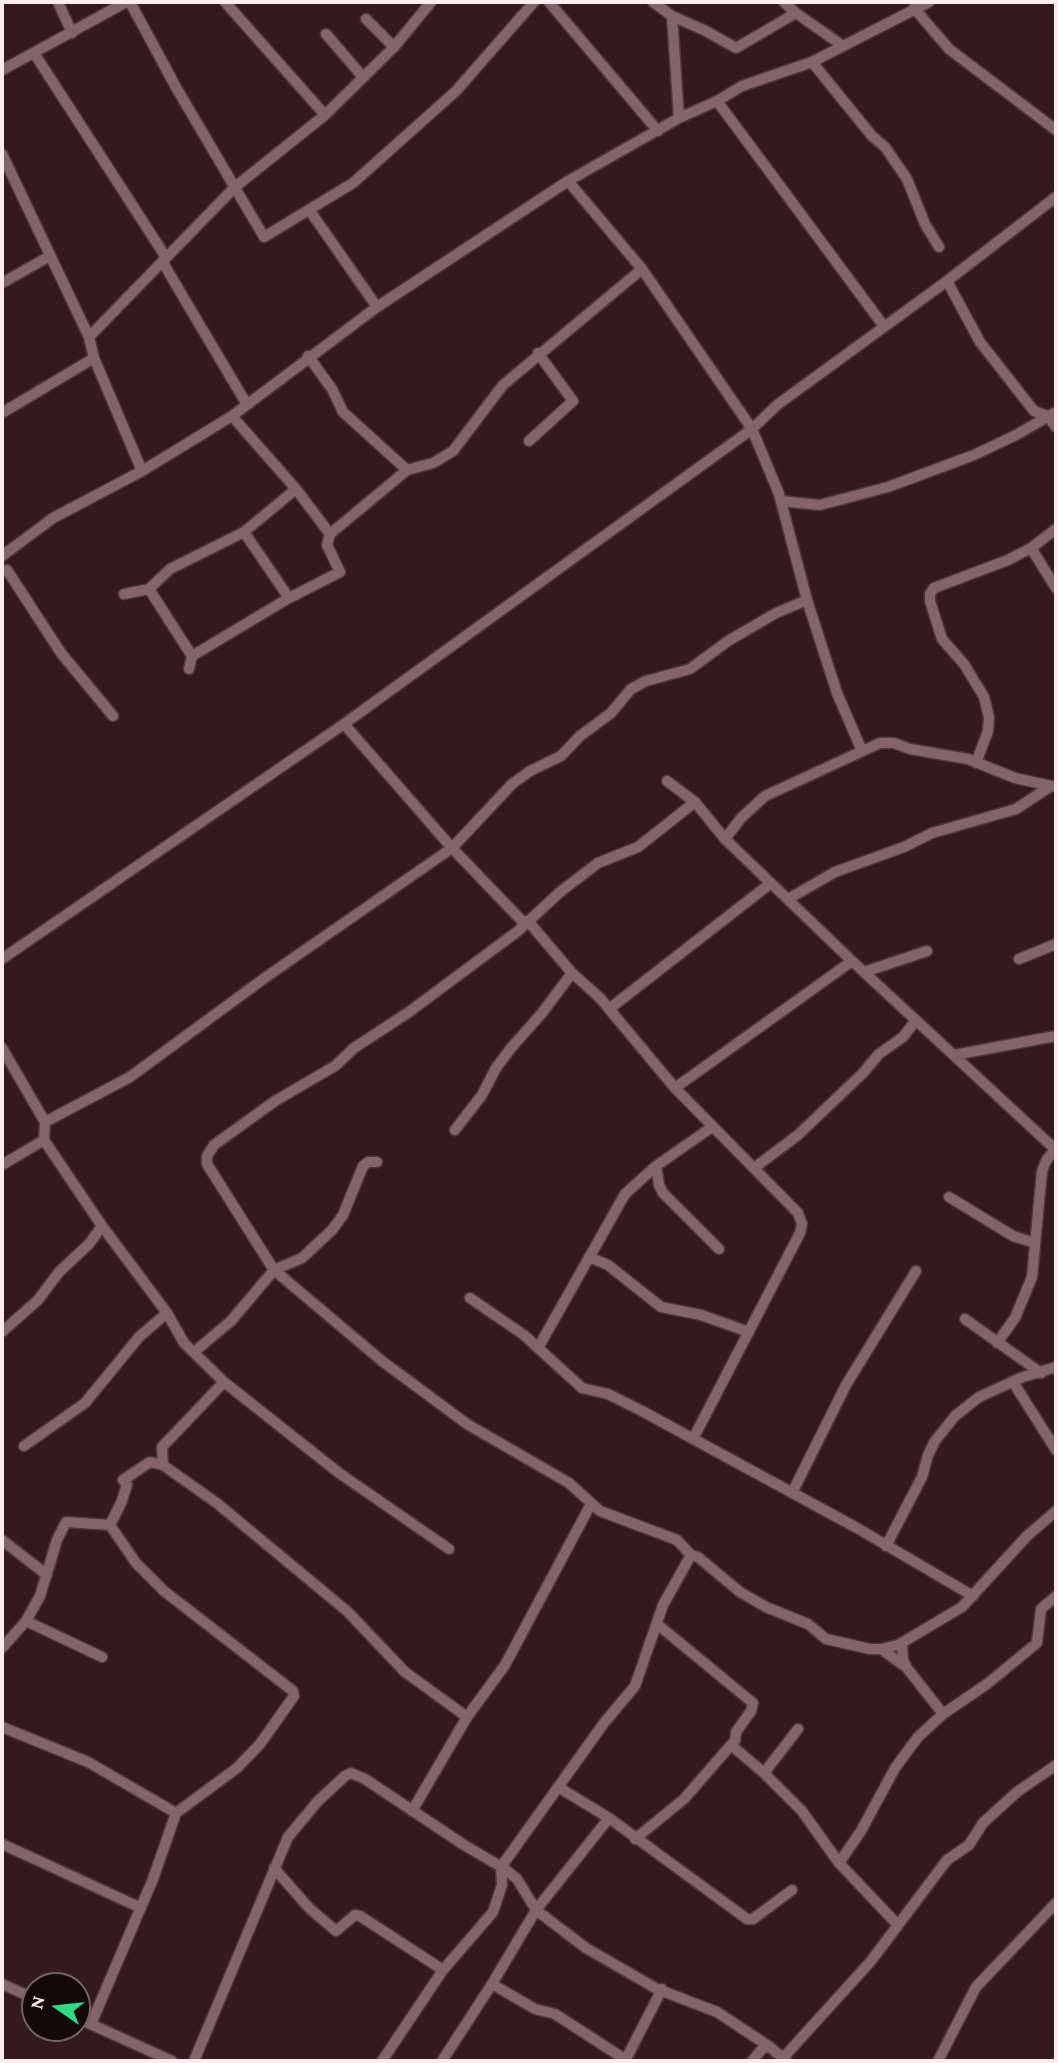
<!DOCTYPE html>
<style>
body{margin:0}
#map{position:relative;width:1058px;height:2063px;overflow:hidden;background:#341a20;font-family:"Crimson Pro",serif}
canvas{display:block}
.frame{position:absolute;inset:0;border:4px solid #feecef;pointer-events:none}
.north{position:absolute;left:21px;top:1972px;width:70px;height:70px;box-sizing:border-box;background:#14080b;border:2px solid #726366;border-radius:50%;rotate:284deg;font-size:19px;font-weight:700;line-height:28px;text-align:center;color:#feecef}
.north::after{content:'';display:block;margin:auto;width:24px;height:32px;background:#32d882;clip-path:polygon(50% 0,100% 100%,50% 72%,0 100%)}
</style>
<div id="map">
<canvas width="1058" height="2063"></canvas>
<div class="frame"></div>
<div class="north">N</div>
</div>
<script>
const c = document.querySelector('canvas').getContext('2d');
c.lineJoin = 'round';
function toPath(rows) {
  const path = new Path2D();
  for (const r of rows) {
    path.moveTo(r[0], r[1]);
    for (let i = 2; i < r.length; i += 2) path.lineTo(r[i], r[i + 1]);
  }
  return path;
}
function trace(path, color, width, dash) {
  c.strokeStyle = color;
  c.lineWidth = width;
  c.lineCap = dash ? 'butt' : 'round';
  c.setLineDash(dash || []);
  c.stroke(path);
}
const minor = toPath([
 [58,2,72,33],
 [130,2,177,89,264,237,353,183,456,91,534,2],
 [225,2,325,115],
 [549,2,658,131],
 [653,2,672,16,679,118],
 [784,2,796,13,843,46],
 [914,8,949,49,1056,130],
 [672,16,706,31,736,48,796,13],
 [366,19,394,47],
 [326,34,363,77],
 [34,53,160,248,165,256,163,262,169,273,246,403],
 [812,62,872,136,885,147,907,179,925,224,939,247],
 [2,70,126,2],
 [717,101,883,325],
 [2,154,89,337,94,358,142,471],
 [568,181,642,269,752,429,747,432],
 [310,211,377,307],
 [947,281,980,342,1034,411,1048,416,1056,427],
 [2,283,50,256],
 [89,337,235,187,325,115,394,47,431,2],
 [308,356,332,389,343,412,407,470],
 [2,413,94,358],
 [232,416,296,489,330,534],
 [529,441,573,401,538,353],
 [781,501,820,505,888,487,974,455,1016,435,1056,412],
 [244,532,289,598],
 [1031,548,1056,588],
 [2,556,53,518,142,471,232,416,377,307,568,181,679,118,717,101,742,86,812,62,929,2],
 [7,570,61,653,113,716],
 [149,589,192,656],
 [124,594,149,589,170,569,244,532,296,489],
 [807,600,837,693,862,751],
 [189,669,192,656,289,598,340,572,327,545,330,534,407,470,433,463,453,451,503,385,642,269],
 [344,724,452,848,522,921,528,921,572,973,600,998,675,1088,798,1213,802,1224,800,1233,693,1439],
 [976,763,988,731,989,717,984,697,964,664,942,639,930,601,930,594,934,588,1008,560,1031,548,1056,529],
 [667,781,695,802,725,839,852,961,1056,1150],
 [695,802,638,847,598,863,560,892,518,931,409,1012,354,1048,335,1066,275,1101,214,1145,207,1156,207,1164,274,1270,382,1361,467,1424,569,1483,600,1511,677,1540,691,1555,698,1557,740,1592,766,1607,808,1624,826,1639,870,1649,881,1649,902,1644],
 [725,839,741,818,765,796,880,743,894,743,910,749,968,759,1015,778,1056,787],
 [788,899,835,872,904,847,932,833,1016,809,1051,786],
 [2,959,344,724,752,429,777,405,947,281,1056,197],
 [1019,959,1056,944],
 [864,972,927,951],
 [609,1009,771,883],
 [2,1048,45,1122,44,1140,102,1226,167,1313,184,1343,224,1382,339,1473,449,1549],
 [954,1055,1056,1036],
 [675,1088,852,961],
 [45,1122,130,1077,266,977,452,848,512,784,530,771,561,756,580,736,611,713,631,689,646,681,690,669,728,641,776,613,807,600,779,494,752,429],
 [455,1130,482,1095,496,1068,511,1048,542,1013,572,973],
 [2,1165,44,1140],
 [656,1166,659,1185,663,1193,719,1249],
 [754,1168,798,1135,863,1073,879,1054,903,1037,916,1020],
 [949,1197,1013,1236,1035,1243],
 [589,1257,608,1265,661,1307,701,1315,749,1332],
 [470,1298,524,1335,582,1388,608,1394,642,1411,857,1528,973,1596],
 [965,1319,1041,1373],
 [2,1332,38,1300,59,1272,89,1244,102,1226],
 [997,1343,1015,1318,1032,1277,1042,1171,1046,1161,1055,1149],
 [538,1348,625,1194,656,1166,712,1127],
 [194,1352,231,1321,274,1270,302,1258,332,1230,343,1215,363,1166,368,1162,377,1162],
 [1013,1382,1056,1450],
 [24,1446,85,1403,139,1337,167,1313],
 [163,1465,162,1447,224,1382],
 [792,1493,846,1385,916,1271],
 [110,1525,121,1503,127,1485,123,1480,150,1462,163,1465,218,1504,348,1612,405,1672,467,1717],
 [2,1540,47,1575],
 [886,1546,922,1477,928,1455,935,1441,955,1416,979,1397,1023,1377,1056,1367],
 [26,1621,102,1657],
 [657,1624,753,1703,751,1711,736,1732,735,1741,731,1745,764,1773,802,1811,839,1863,897,1924],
 [902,1644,903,1660,907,1668,943,1714],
 [898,1645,962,1607,1027,1536,1056,1511],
 [2,1648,26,1621,40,1596,57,1540,66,1522,110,1525],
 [881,1649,906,1667],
 [2,1727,88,1762,176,1813],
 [764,1773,798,1729],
 [558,1787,609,1818,747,1919,753,1919,792,1890],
 [412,1811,467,1717,505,1665,591,1504],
 [635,1839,684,1799,731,1745],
 [2,1844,141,1908],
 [839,1863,861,1831,895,1768,918,1737,943,1714,987,1684,1037,1643,1041,1609,1056,1596],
 [274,1868,309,1908,336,1931,355,1915,360,1916,443,1970],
 [2,1984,35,1999],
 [492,1984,535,2009,555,2014,626,2060],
 [77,2018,172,2061],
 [91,2024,153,1879,176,1813,237,1768,260,1744,294,1696,293,1691,164,1591,136,1563,110,1525],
 [783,2058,871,1961,947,1860,969,1845,983,1823,1017,1792,1056,1765],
 [194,2061,288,1837,318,1801,345,1776,351,1773,365,1779,464,1845,505,1869,517,1879,536,1910,586,1948,657,1989,717,2012,770,2047,786,2061],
 [382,2061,443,1970,493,1912,502,1885,501,1867,604,1723,635,1686,663,1605,691,1555],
 [442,2061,492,1984,536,1910,609,1818],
 [625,2061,662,1989],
 [752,2061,763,2048,770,2047],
 [938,2061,976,1987,1056,1903]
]);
trace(minor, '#4c373c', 13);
trace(minor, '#83646a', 10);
</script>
